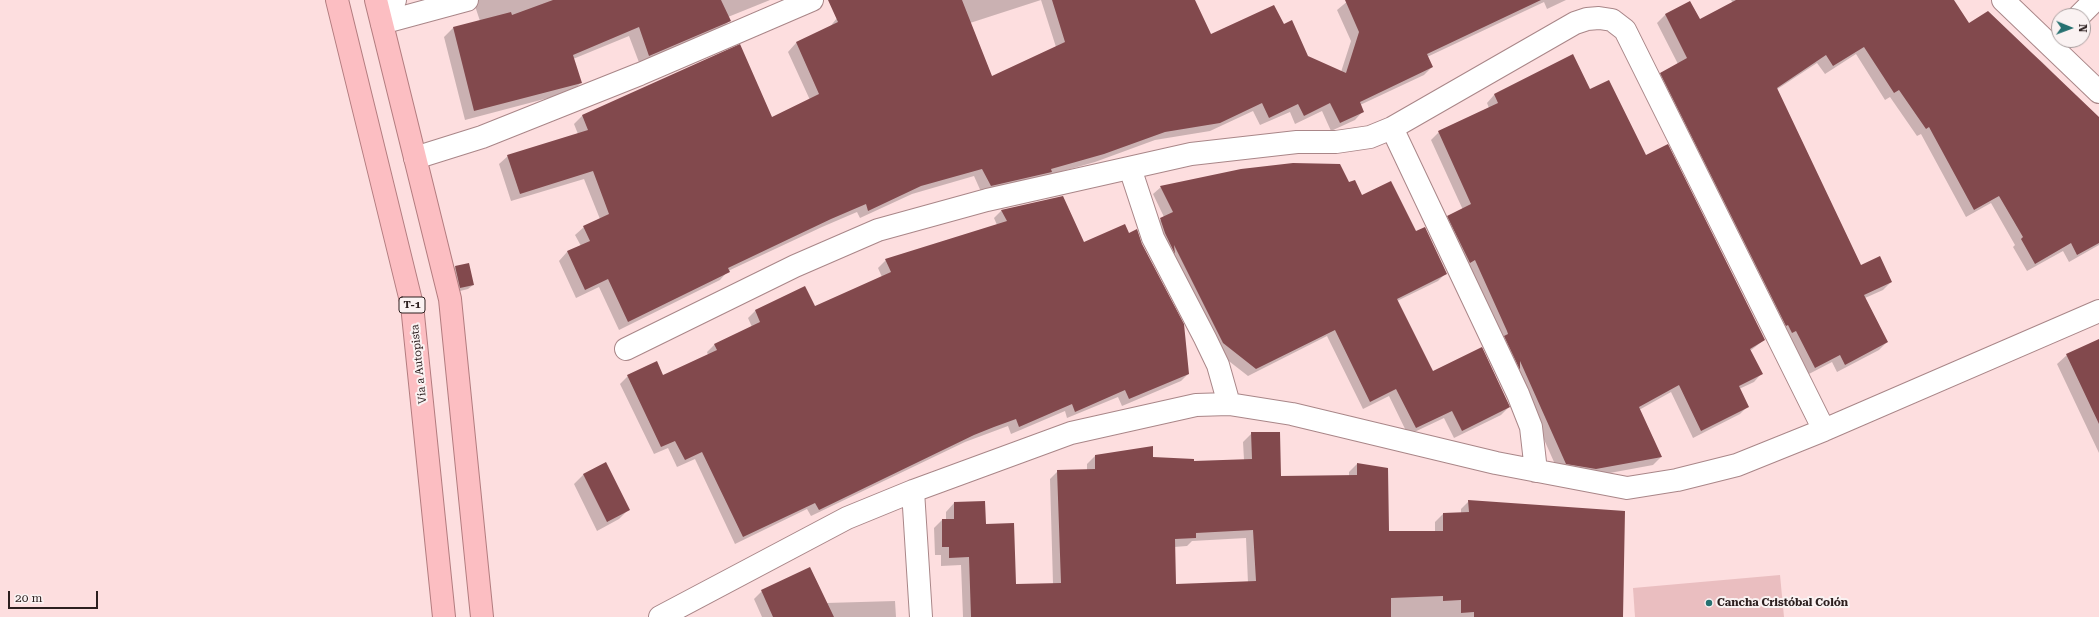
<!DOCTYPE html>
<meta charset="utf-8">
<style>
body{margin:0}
#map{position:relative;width:2099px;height:617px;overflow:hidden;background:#fddedf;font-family:"Roboto Serif",serif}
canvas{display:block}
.north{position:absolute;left:2051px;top:8px;width:40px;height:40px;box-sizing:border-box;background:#faf2f2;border:1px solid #a89e9e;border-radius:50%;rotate:91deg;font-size:11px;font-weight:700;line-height:16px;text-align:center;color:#2c1f1f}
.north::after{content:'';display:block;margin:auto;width:14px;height:18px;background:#267171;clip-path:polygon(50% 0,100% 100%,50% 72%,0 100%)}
.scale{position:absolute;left:8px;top:591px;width:90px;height:18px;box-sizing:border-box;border:2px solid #2c1f1f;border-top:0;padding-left:5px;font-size:12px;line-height:14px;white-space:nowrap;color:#2c1f1f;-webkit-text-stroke:3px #faf2f2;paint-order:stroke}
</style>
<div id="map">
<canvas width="2099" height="617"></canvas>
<div class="north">N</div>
<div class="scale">20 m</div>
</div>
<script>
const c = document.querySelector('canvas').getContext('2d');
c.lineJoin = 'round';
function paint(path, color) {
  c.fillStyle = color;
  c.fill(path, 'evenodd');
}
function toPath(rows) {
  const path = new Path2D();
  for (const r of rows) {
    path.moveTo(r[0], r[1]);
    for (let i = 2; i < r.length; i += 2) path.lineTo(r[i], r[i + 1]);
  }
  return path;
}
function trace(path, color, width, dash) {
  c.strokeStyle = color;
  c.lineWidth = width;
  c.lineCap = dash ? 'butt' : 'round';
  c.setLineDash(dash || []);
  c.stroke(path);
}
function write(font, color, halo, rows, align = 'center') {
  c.font = font + ' "Roboto Serif",serif';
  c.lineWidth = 4;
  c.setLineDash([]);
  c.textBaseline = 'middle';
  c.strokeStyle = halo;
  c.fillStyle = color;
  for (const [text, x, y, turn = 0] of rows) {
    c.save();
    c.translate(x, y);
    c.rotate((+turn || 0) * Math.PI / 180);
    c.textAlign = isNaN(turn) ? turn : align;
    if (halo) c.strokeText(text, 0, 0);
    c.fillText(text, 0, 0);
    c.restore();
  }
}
paint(toPath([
 [1780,575,1784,617,1635,617,1633,588]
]), '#eabec0');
paint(toPath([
 [473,0,770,0,728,17,729,21,720,31,640,65,629,36,573,59,581,83,571,92,465,120,444,37,453,28,480,21],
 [876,0,1041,0,970,23,992,77,1056,47,1041,0,1193,0,1210,36,1283,25,1307,57,1341,72,1351,41,1337,10,1349,0,1566,0,1547,9,1544,2,1427,57,1432,67,1424,75,1360,105,1363,111,1355,120,1331,131,1322,111,1295,124,1290,112,1260,125,1253,111,1210,131,1155,140,1095,162,1049,175,1043,181,982,194,974,176,912,194,860,218,857,212,822,227,728,271,720,280,619,330,599,287,576,298,559,261,567,252,581,246,575,235,584,227,600,219,584,179,511,201,499,164,508,156,578,134,574,124,582,116,655,85,771,118,810,100,788,52,796,43,829,28,837,18],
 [1731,0,1939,0,1968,24,2008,33,2042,62,2099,120,2099,245,2069,262,2063,251,2027,271,2013,247,2015,245,1991,203,1966,217,1921,134,1917,136,1890,97,1885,100,1856,54,1825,74,1817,63,1776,90,1861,266,1891,282,1883,290,1865,298,1887,342,1879,350,1837,372,1832,362,1807,375,1653,81,1661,73,1678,64,1657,23,1665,15,1690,2,1700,20,1733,3],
 [1573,56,1590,91,1646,156,1764,340,1750,351,1761,374,1754,382,1739,389,1748,406,1740,414,1693,438,1671,392,1639,410,1661,457,1653,465,1588,477,1558,471,1515,374,1440,224,1448,217,1463,210,1431,140,1439,132,1489,108,1487,103,1494,95],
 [1349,183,1361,196,1415,232,1446,273,1438,281,1397,301,1433,373,1509,407,1501,415,1454,438,1444,418,1408,435,1389,396,1363,409,1327,336,1248,376,1216,351,1153,227,1164,217,1153,194,1161,187],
 [1002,210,1083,243,1188,374,1181,381,1122,406,1118,397,1067,418,1065,411,1011,434,1008,426,965,442,811,516,807,509,735,544,695,459,677,467,668,448,654,454,620,384,628,376,663,376,708,355,707,352,714,345,752,327,748,318,755,311,805,288,814,308,882,277,878,268,886,260,997,225,994,218],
 [455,267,473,285,468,289,456,292,450,271],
 [2099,340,2099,453,2057,364,2067,355],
 [1252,433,1280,477,1349,476,1349,472,1357,464,1388,532,1435,532,1435,522,1443,514,1461,514,1461,509,1469,501,1622,617,963,617,961,565,941,566,941,555,935,555,934,528,942,520,946,520,946,512,954,503,985,525,1015,585,1053,584,1050,479,1058,471,1087,470,1087,464,1095,456,1193,462,1244,460,1243,442],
 [1246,538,1248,583,1175,585,1174,547,1187,546,1192,541],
 [606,463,629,509,619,519,597,531,574,484,583,475],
 [762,591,826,603,895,601,896,617,762,617,754,599]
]), '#0003');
paint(toPath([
 [553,0,721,0,731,21,649,56,639,27,573,55,582,83,474,111,453,27,511,12,512,15],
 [828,0,962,0,992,76,1065,42,1052,0,1195,0,1211,34,1274,5,1284,24,1292,20,1308,56,1346,73,1359,32,1345,0,1541,0,1427,54,1433,67,1360,102,1364,112,1340,123,1330,103,1304,116,1298,104,1269,118,1262,103,1220,123,1165,132,1104,154,1051,169,1052,172,991,186,982,169,921,186,868,211,866,204,831,219,728,268,730,272,628,322,608,279,585,290,567,251,590,241,583,226,609,214,593,171,520,194,507,155,588,130,582,115,740,44,772,117,819,94,796,42,838,22],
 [1736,0,1954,0,1969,23,1988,11,2099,117,2099,243,2077,255,2071,243,2035,264,2021,239,2023,237,1999,196,1974,210,1929,127,1926,129,1899,90,1894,93,1864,47,1833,66,1826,55,1777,88,1861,265,1880,256,1892,282,1864,295,1888,342,1845,365,1840,355,1815,368,1796,331,1792,333,1788,325,1786,326,1660,73,1687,58,1665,14,1690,1,1700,19],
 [1573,54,1590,89,1609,80,1646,155,1668,144,1765,340,1750,349,1763,374,1739,386,1749,407,1701,431,1679,385,1639,407,1662,457,1596,469,1566,464,1520,361,1520,370,1504,336,1508,334,1507,331,1475,260,1470,263,1447,216,1471,204,1438,131,1498,103,1494,94],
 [1293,163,1340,164,1349,182,1355,180,1362,195,1391,181,1416,231,1425,227,1447,274,1397,299,1433,371,1482,347,1510,407,1462,431,1452,411,1416,428,1396,389,1370,402,1335,330,1256,369,1223,343,1174,245,1175,254,1165,233,1160,218,1173,212,1160,186,1241,169],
 [1063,196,1084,242,1125,224,1129,233,1137,229,1142,244,1184,324,1189,374,1129,399,1125,390,1075,412,1072,404,1019,427,1016,419,994,427,974,435,819,510,815,503,743,537,702,452,685,460,675,441,661,447,627,375,657,361,663,375,717,350,714,344,760,322,755,310,805,286,815,306,891,272,885,259,1007,221,1001,210],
 [469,263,474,285,460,288,455,266],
 [2099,339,2099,424,2066,354],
 [1251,432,1280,432,1281,476,1357,475,1357,463,1388,468,1389,531,1443,531,1443,513,1469,512,1468,500,1625,511,1623,617,1474,617,1474,612,1461,613,1461,600,1443,601,1443,596,1391,598,1391,617,971,617,969,557,949,558,949,547,942,547,942,519,954,519,954,502,985,501,986,524,1014,523,1016,584,1061,583,1057,470,1095,469,1095,455,1153,446,1153,457,1194,459,1194,461,1252,459],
 [1253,530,1256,581,1176,584,1175,539,1196,538,1196,533],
 [606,462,630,510,607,522,583,474],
 [810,567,834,617,773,617,761,590]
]), '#82494d');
const minor = toPath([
 [2003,0,2099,92],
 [2079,16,2095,0],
 [382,23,467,0],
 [382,23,395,0],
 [1392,128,1518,394,1531,427,1536,471],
 [415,158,482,137,640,74,812,0],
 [1130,168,1153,238,1205,338,1218,365,1229,404],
 [626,349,795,266,878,230,987,200,1191,154,1297,142,1336,142,1370,137,1392,128,1575,23,1587,19,1599,18,1612,20,1625,30,1824,430],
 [913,491,921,617],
 [660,617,847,518,913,491,1071,433,1196,405,1229,404,1292,414,1496,463,1627,488,1677,480,1737,465,1824,430,2099,311]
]);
const trunk = toPath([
 [337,0,412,305,444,617],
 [376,0,450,299,482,617]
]);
trace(minor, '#a98688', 24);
trace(trunk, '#b37c7f', 24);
trace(minor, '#fff', 22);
trace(trunk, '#fcbec2', 22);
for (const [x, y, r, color] of [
 [1709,603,4,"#267171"]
]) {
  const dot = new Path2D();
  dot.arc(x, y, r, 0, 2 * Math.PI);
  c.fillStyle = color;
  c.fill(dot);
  trace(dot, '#faf2f2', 1.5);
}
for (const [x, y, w] of [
 [412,305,26]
]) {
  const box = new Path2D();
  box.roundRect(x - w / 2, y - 8, w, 16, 3);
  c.fillStyle = '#faf2f2';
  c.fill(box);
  trace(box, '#2c1f1f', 1);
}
write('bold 10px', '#2c1f1f', null, [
 ["T-1",412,305]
]);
write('11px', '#2c1f1f', '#faf2f2', [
 ["Vía a Autopista",419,364,-96]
]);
write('bold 11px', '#2c1f1f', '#faf2f2', [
 ["Cancha Cristóbal Colón",1717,603]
], 'left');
</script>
